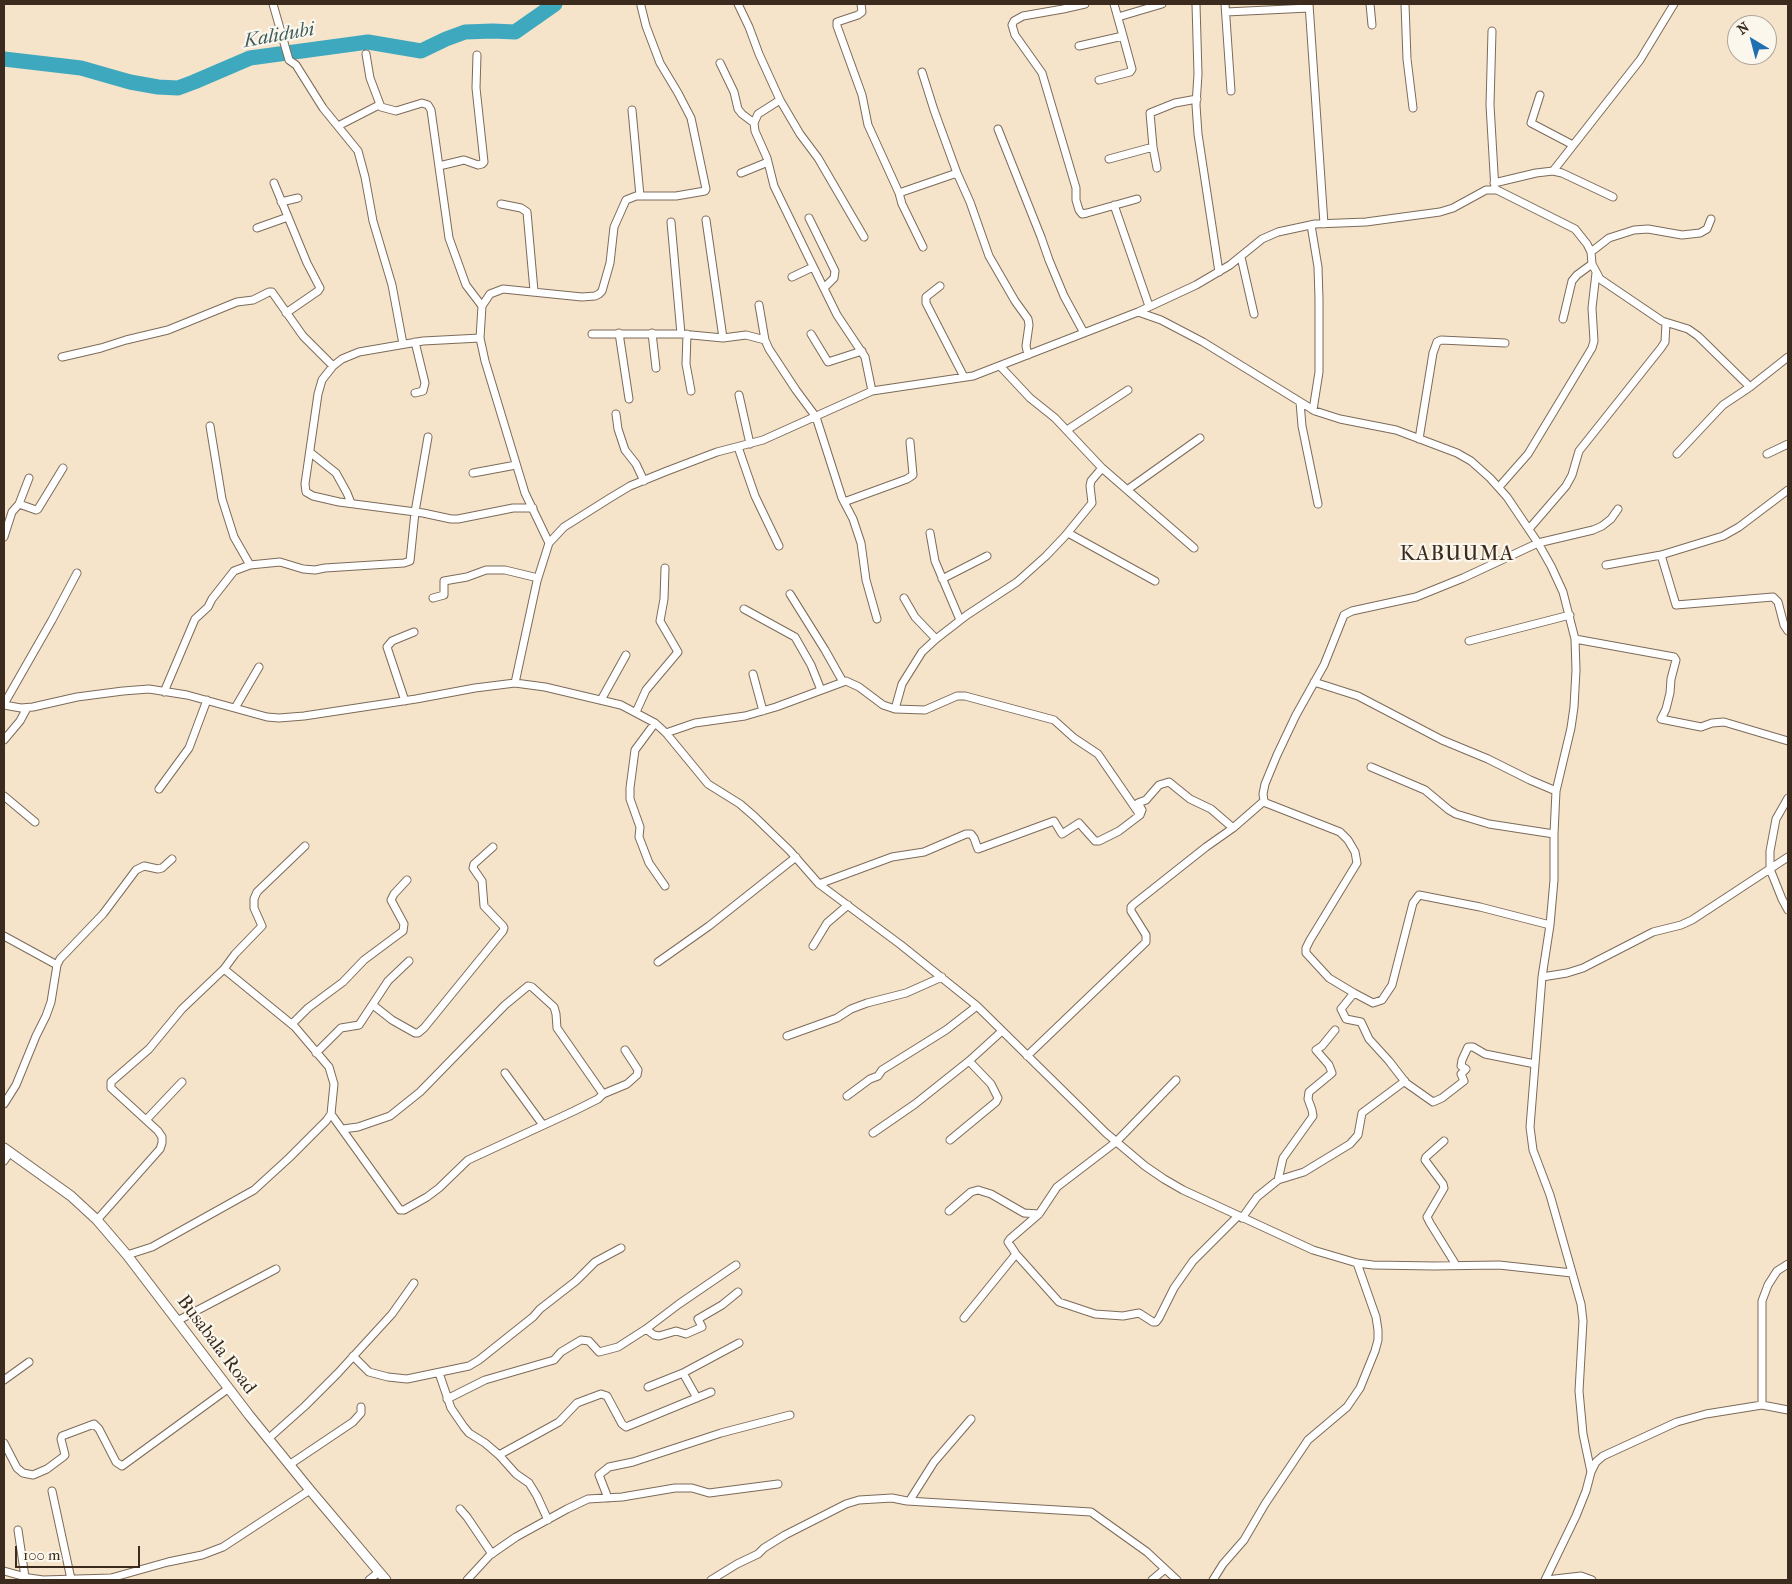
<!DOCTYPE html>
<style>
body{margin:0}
#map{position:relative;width:1792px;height:1584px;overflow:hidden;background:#f5e3ca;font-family:"IM FELL French Canon",serif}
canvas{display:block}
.frame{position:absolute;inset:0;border:5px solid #3b2a1e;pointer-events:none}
.north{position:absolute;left:1727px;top:15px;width:50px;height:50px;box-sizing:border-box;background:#fbf7ec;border:1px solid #aea59a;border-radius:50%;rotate:323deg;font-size:14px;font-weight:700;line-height:20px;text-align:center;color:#3b2a1e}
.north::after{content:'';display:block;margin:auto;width:18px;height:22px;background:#1f6fb2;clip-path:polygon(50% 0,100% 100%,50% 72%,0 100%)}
.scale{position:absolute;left:15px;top:1546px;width:125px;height:22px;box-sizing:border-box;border:2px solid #3b2a1e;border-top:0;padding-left:6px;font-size:15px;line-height:18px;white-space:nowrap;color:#3b2a1e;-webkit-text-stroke:4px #fbf7ec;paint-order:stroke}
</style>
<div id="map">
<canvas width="1792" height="1584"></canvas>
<div class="frame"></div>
<div class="north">N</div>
<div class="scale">100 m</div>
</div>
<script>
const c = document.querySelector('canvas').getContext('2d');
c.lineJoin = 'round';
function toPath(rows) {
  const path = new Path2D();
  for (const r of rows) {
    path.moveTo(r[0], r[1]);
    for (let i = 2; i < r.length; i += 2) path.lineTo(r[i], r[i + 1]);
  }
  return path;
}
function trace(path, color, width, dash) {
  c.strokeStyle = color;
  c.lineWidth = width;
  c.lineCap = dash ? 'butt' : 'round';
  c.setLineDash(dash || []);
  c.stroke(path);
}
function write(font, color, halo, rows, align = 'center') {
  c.font = font + ' "IM FELL French Canon",serif';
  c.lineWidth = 4.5;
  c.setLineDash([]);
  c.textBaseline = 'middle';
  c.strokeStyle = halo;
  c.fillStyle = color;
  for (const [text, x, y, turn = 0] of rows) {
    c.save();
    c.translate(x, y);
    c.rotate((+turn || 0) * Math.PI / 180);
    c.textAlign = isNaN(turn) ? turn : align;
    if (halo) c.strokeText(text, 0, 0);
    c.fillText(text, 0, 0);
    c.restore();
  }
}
trace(toPath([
 [4,59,81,68,130,82,158,87,178,88,194,82,250,58,368,42,421,51,446,39,465,32,493,31,515,32,555,4]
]), '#3ea8be', 15);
const minor = toPath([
 [273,4,289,60,296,65,323,108,358,151,365,177,373,221,392,285,403,344],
 [738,4,749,27,759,54,780,100,800,134,818,158,864,237],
 [861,4,862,12,858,15,837,22,837,26,862,95,868,125,899,193,957,173],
 [1085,4,1063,9,1023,16,1014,21,1012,25,1015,35,1042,73,1076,188,1076,200,1079,210,1082,214,1087,213,1137,199],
 [1196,4,1198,74,1196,105,1198,134,1219,272],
 [1225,4,1231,91],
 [1309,4,1324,224],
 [1370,4,1372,25],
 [1405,4,1407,59,1413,108],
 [1226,12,1309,8],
 [1118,17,1162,4],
 [1492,31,1490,105,1495,190],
 [1079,46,1123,36,1114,4],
 [366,54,370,78,381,107,396,111,422,103,428,105,431,110,449,238,466,285,482,306,480,338,485,361,525,493,549,543],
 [720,63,734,92,738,109,742,114,754,123],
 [922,72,934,110,957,173,970,202,989,256,1015,301,1028,319,1029,325,1026,346,1028,355],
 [1099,80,1130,72,1132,69,1123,36],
 [1540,95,1531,123,1573,145],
 [780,100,758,114,754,123,755,131,767,158,774,186,808,256,837,315,865,357,872,391],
 [632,110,640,196],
 [338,126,379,105],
 [998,129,1041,237,1049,260,1064,296,1084,333],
 [1109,159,1153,147],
 [439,166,464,160,478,165,482,164,484,162,476,88,477,55],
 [1157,168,1153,147,1150,113,1175,103,1197,99],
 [1553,171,1640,60,1674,4],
 [741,173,768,162],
 [274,183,307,263,320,288,318,291,286,313],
 [1494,183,1536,173,1553,171,1562,173,1613,197],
 [899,193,902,204,923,247],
 [281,202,298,198],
 [501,204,521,208,527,212,534,291],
 [1114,205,1149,306],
 [809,218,835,271,834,278,824,288],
 [706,220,723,338],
 [671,222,681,334],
 [1311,225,1318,267,1319,299,1319,372,1313,410],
 [257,228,288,217],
 [1591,252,1609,238,1634,230,1648,229,1682,235,1700,233,1707,229,1711,219],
 [1241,257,1254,314],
 [792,277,813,267],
 [940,286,926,297,926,303,964,377],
 [759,305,765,340],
 [482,306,490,294,503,289,582,297,595,296,599,294,602,291,610,263,614,227,626,200,636,196,676,196,705,191,706,189,691,118,678,93,660,63,646,26,641,6],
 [1138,312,1161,320,1203,342,1315,411,1340,419,1396,430,1457,453,1471,461,1490,478,1507,497,1538,543,1551,566,1563,592,1575,639,1576,670,1574,707,1571,728,1556,791,1554,834,1554,880,1550,925,1542,977,1530,1127,1533,1150,1550,1195,1581,1304,1583,1321,1579,1391,1583,1434,1591,1472],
 [1563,319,1572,281,1577,275,1592,264],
 [619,333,629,399],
 [652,333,656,368],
 [592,334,681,334,723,338,746,335,765,340,769,349,796,390,816,417,842,498,853,519,861,543,866,580,877,619],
 [687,334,686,364,691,391],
 [811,334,828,362,862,351],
 [480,338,423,341,359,352,342,359,333,366,322,380,318,394,305,484,306,492,313,496,339,502,423,513,451,519,458,519,513,508,533,508],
 [415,342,425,383,423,391,415,393],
 [62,357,101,348,126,340,168,330,237,302,253,300,269,292,272,292,303,336,333,366],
 [1000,366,1030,398,1055,418,1102,468,1194,548],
 [739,395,750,444],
 [1300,402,1302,426,1318,504],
 [616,414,618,429,625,450,636,464,644,481],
 [210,426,222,499,234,537,250,565],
 [1067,430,1128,390],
 [1419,439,1433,353,1437,342,1441,340,1505,343],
 [738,447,755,496,779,546],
 [311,453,336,473,347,493,351,503],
 [1677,454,1723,405,1750,387,1788,357],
 [1767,454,1788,444],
 [473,473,516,465],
 [1499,487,1528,454,1592,348,1594,341,1592,308,1596,273],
 [1127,490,1200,438],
 [844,502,907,479,913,475,910,442],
 [19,504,36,510,38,509,63,468],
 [1529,529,1566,486,1572,475,1579,451,1661,348,1665,342,1666,323],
 [930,533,935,561,960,620],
 [1068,533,1155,581],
 [4,537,12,512,19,504,29,478],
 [1661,555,1676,605,1773,597,1778,602,1784,625,1788,631],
 [1606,565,1661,555,1723,536,1739,527,1788,490],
 [942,579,987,556],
 [790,594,825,650,843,682],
 [433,598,444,595,444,581,467,577,486,570,505,570,538,578],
 [904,598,915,617,936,639],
 [744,609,795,637,811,665,821,690],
 [1575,639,1674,657,1676,660,1671,679,1670,693,1666,709,1661,719,1701,727,1712,723,1724,722,1788,741],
 [1469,641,1570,615],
 [753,674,763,711],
 [1314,682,1358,696,1442,740,1488,759,1530,780,1556,791],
 [515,683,537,581,549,543,564,527,610,498,630,486,667,471,717,452,763,440,872,391,973,376,1138,312,1196,285,1230,265,1262,239,1278,232,1315,224,1366,222,1440,212,1453,208,1486,190,1497,190,1575,229,1587,244,1591,252,1592,264,1600,279,1662,321,1688,329,1698,336,1750,387],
 [164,692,195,619,208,607,212,599,234,571,250,565,280,562,303,569,315,570,325,568,404,563,410,561,415,512,428,437],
 [601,700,626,655],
 [405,701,387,647,392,641,414,632],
 [4,704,52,620,77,573],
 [4,705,21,708,33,707,77,697,123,691,149,689,187,695,267,717,279,718,304,716,416,699,475,688,515,683,545,687,621,705,655,723,666,733,708,784,740,804,755,817,790,851,819,884,901,945,977,1006,1106,1133,1145,1166,1164,1179,1183,1190,1313,1250,1357,1263,1373,1265,1434,1266,1499,1265,1572,1273],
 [235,708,259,667],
 [895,709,902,684,922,652,936,639,967,615,1017,582,1046,556,1065,536,1092,503,1090,486,1091,481,1102,468],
 [636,712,646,690,678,652,660,621,664,599,665,568],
 [655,723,635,750,630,788,630,799,640,827,639,837,649,863,665,886],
 [666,733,695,723,745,716,776,707,846,681,859,687,883,705,895,709,925,710,957,696,965,696,1054,720,1074,738,1098,754,1140,815,1142,810,1138,803,1146,800,1159,785,1169,782,1190,799,1211,809,1233,828],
 [4,740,20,721,27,708],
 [1371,767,1425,790,1449,810,1456,814,1489,824,1554,834],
 [159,789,189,748,207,700],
 [4,796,35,822],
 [1788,798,1776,819,1770,851,1770,869,1782,899,1788,910],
 [1264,801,1266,803,1340,832,1348,840,1355,852,1357,863,1310,940,1306,948,1306,953,1329,978,1354,993,1373,1003,1382,1000,1392,985,1413,903,1419,895,1480,907,1550,925],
 [1264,801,1263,794,1265,784,1277,755,1296,715,1324,665,1344,615,1352,611,1416,597,1463,578,1538,543,1593,530,1602,526,1611,519,1618,509],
 [819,884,892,857,924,852,966,834,971,834,974,838,978,849,1054,821,1062,834,1079,823,1095,841,1099,841,1119,831,1140,815],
 [4,936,57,965],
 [813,946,827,923,848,905],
 [658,962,709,926,796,857],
 [1542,977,1567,973,1583,968,1653,932,1681,925,1692,920,1788,857],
 [1354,993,1341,1009,1346,1019,1361,1022,1369,1039,1389,1061,1406,1083,1433,1102,1442,1098,1464,1081,1461,1074,1466,1069,1461,1066,1462,1060,1468,1047,1473,1047,1485,1054,1535,1064],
 [373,1005,392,1020,415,1033,418,1033,424,1028,503,931,504,928,503,926,484,906,482,881,473,868,474,864,493,847],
 [292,1024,308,1008,343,982,364,960,403,931,404,924,391,900,394,894,407,880],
 [787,1036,837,1018,851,1009,867,1003,906,993,942,977],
 [316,1053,341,1028,359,1025,388,981,409,961],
 [1027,1056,1146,942,1146,935,1131,911,1131,907,1134,904,1206,847,1233,828,1264,801],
 [505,1073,543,1125],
 [1176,1080,1116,1142,1057,1187,1039,1214,1010,1239,1008,1242,1016,1254,1059,1302,1095,1314,1123,1316,1139,1313,1153,1322,1156,1322,1159,1318,1174,1288,1193,1261,1238,1216],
 [847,1096,870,1079,878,1076,882,1070,946,1030,977,1006],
 [4,1104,16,1085,36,1036,46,1016,51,1002,57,965,60,959,103,914,136,870,144,866,158,869,162,868,172,859],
 [331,1114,400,1210,404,1210,427,1197,439,1188,468,1160,574,1111,598,1099,603,1094,627,1084,637,1075,638,1070,625,1050],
 [146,1120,182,1082],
 [343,1129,358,1127,390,1116,420,1092,505,1005,528,986,532,987,554,1007,556,1014,557,1028,603,1094],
 [873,1133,915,1104,969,1061,1002,1031],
 [950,1140,996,1102,998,1098,991,1084,969,1061],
 [1444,1141,1426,1157,1425,1160,1443,1184,1444,1188,1427,1217,1430,1223,1456,1265],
 [4,1161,10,1152],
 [1278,1180,1283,1158,1313,1116,1312,1110,1308,1099,1309,1092,1332,1073,1329,1065,1316,1050,1322,1046,1335,1030],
 [949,1211,971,1192,978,1190,991,1194,1024,1213,1039,1214],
 [1242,1218,1257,1197,1278,1180,1304,1172,1350,1144,1358,1135,1362,1113,1405,1081],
 [97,1220,160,1149,162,1143,162,1137,158,1131,111,1088,111,1082,149,1049,182,1009,224,969,235,954,262,926,254,908,254,899,257,892,305,846],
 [127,1255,152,1247,254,1190,289,1158,326,1121,331,1114,334,1084,329,1067,295,1027,224,969],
 [964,1318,1016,1254],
 [177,1321,276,1269],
 [646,1329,654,1335,659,1336,676,1331,686,1334,702,1327,698,1319,722,1305,738,1292],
 [353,1356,369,1372,388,1377,407,1379,469,1366,479,1360,533,1317,540,1309,576,1281,595,1262,621,1248],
 [439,1373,451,1408,464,1427,469,1433,485,1443,499,1455,516,1474,529,1483,537,1496,548,1520],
 [683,1373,697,1398],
 [4,1380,29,1362],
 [648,1387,683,1373,739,1343],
 [447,1399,485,1380,554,1360,561,1352,581,1340,589,1341,599,1352,618,1347,646,1329,679,1304,736,1265],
 [1762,1405,1762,1301,1768,1285,1777,1271,1788,1264],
 [268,1439,305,1406,338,1373,392,1314,414,1283],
 [4,1443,17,1468,23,1473,33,1475,47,1469,63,1457,65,1455,61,1439,62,1436,94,1424,99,1429,116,1462,122,1466,229,1388],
 [499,1455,559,1422,577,1403,601,1394,607,1396,622,1424,626,1427,711,1392],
 [289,1465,353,1422,361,1413,361,1407],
 [52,1491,71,1579],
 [608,1498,599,1475,609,1467,633,1462,721,1433,790,1415],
 [910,1500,934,1462,971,1419],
 [460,1509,467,1517,492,1554],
 [18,1530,25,1577],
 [4,1571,29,1578,43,1580,111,1578,168,1562,202,1555,223,1547,310,1490],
 [369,1580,379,1572],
 [467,1580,490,1555,516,1537,567,1509,588,1499,622,1497,675,1488,692,1488,709,1493,778,1484],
 [711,1580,737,1564,758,1554,764,1548,785,1535,846,1504,859,1500,892,1498,907,1501,1091,1512,1147,1552,1177,1580],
 [1152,1580,1165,1569],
 [1213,1580,1223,1564,1244,1540,1265,1504,1308,1440,1347,1407,1360,1388,1375,1351,1378,1340,1378,1330,1376,1317,1357,1263],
 [1545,1580,1576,1516,1586,1491,1591,1472,1596,1462,1603,1456,1677,1422,1706,1414,1762,1405,1788,1410],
 [1546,1580,1581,1576,1592,1580]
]);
const tertiary = toPath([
 [4,1148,71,1196,97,1220,127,1255,249,1415,310,1490,386,1580]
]);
trace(minor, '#7c6b5a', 9);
trace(tertiary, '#7c6b5a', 11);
trace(minor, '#fff', 7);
trace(tertiary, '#fff', 9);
write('19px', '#3b2a1e', '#fbf7ec', [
 ["Busabala Road",216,1345,53]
]);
write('italic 20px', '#3c5c5e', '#fbf7ec', [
 ["Kalidubi",279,36,-10]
]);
c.letterSpacing = '1px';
write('21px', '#3b2a1e', '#fbf7ec', [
 ["KABUUMA",1457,555]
]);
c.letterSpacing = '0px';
</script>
